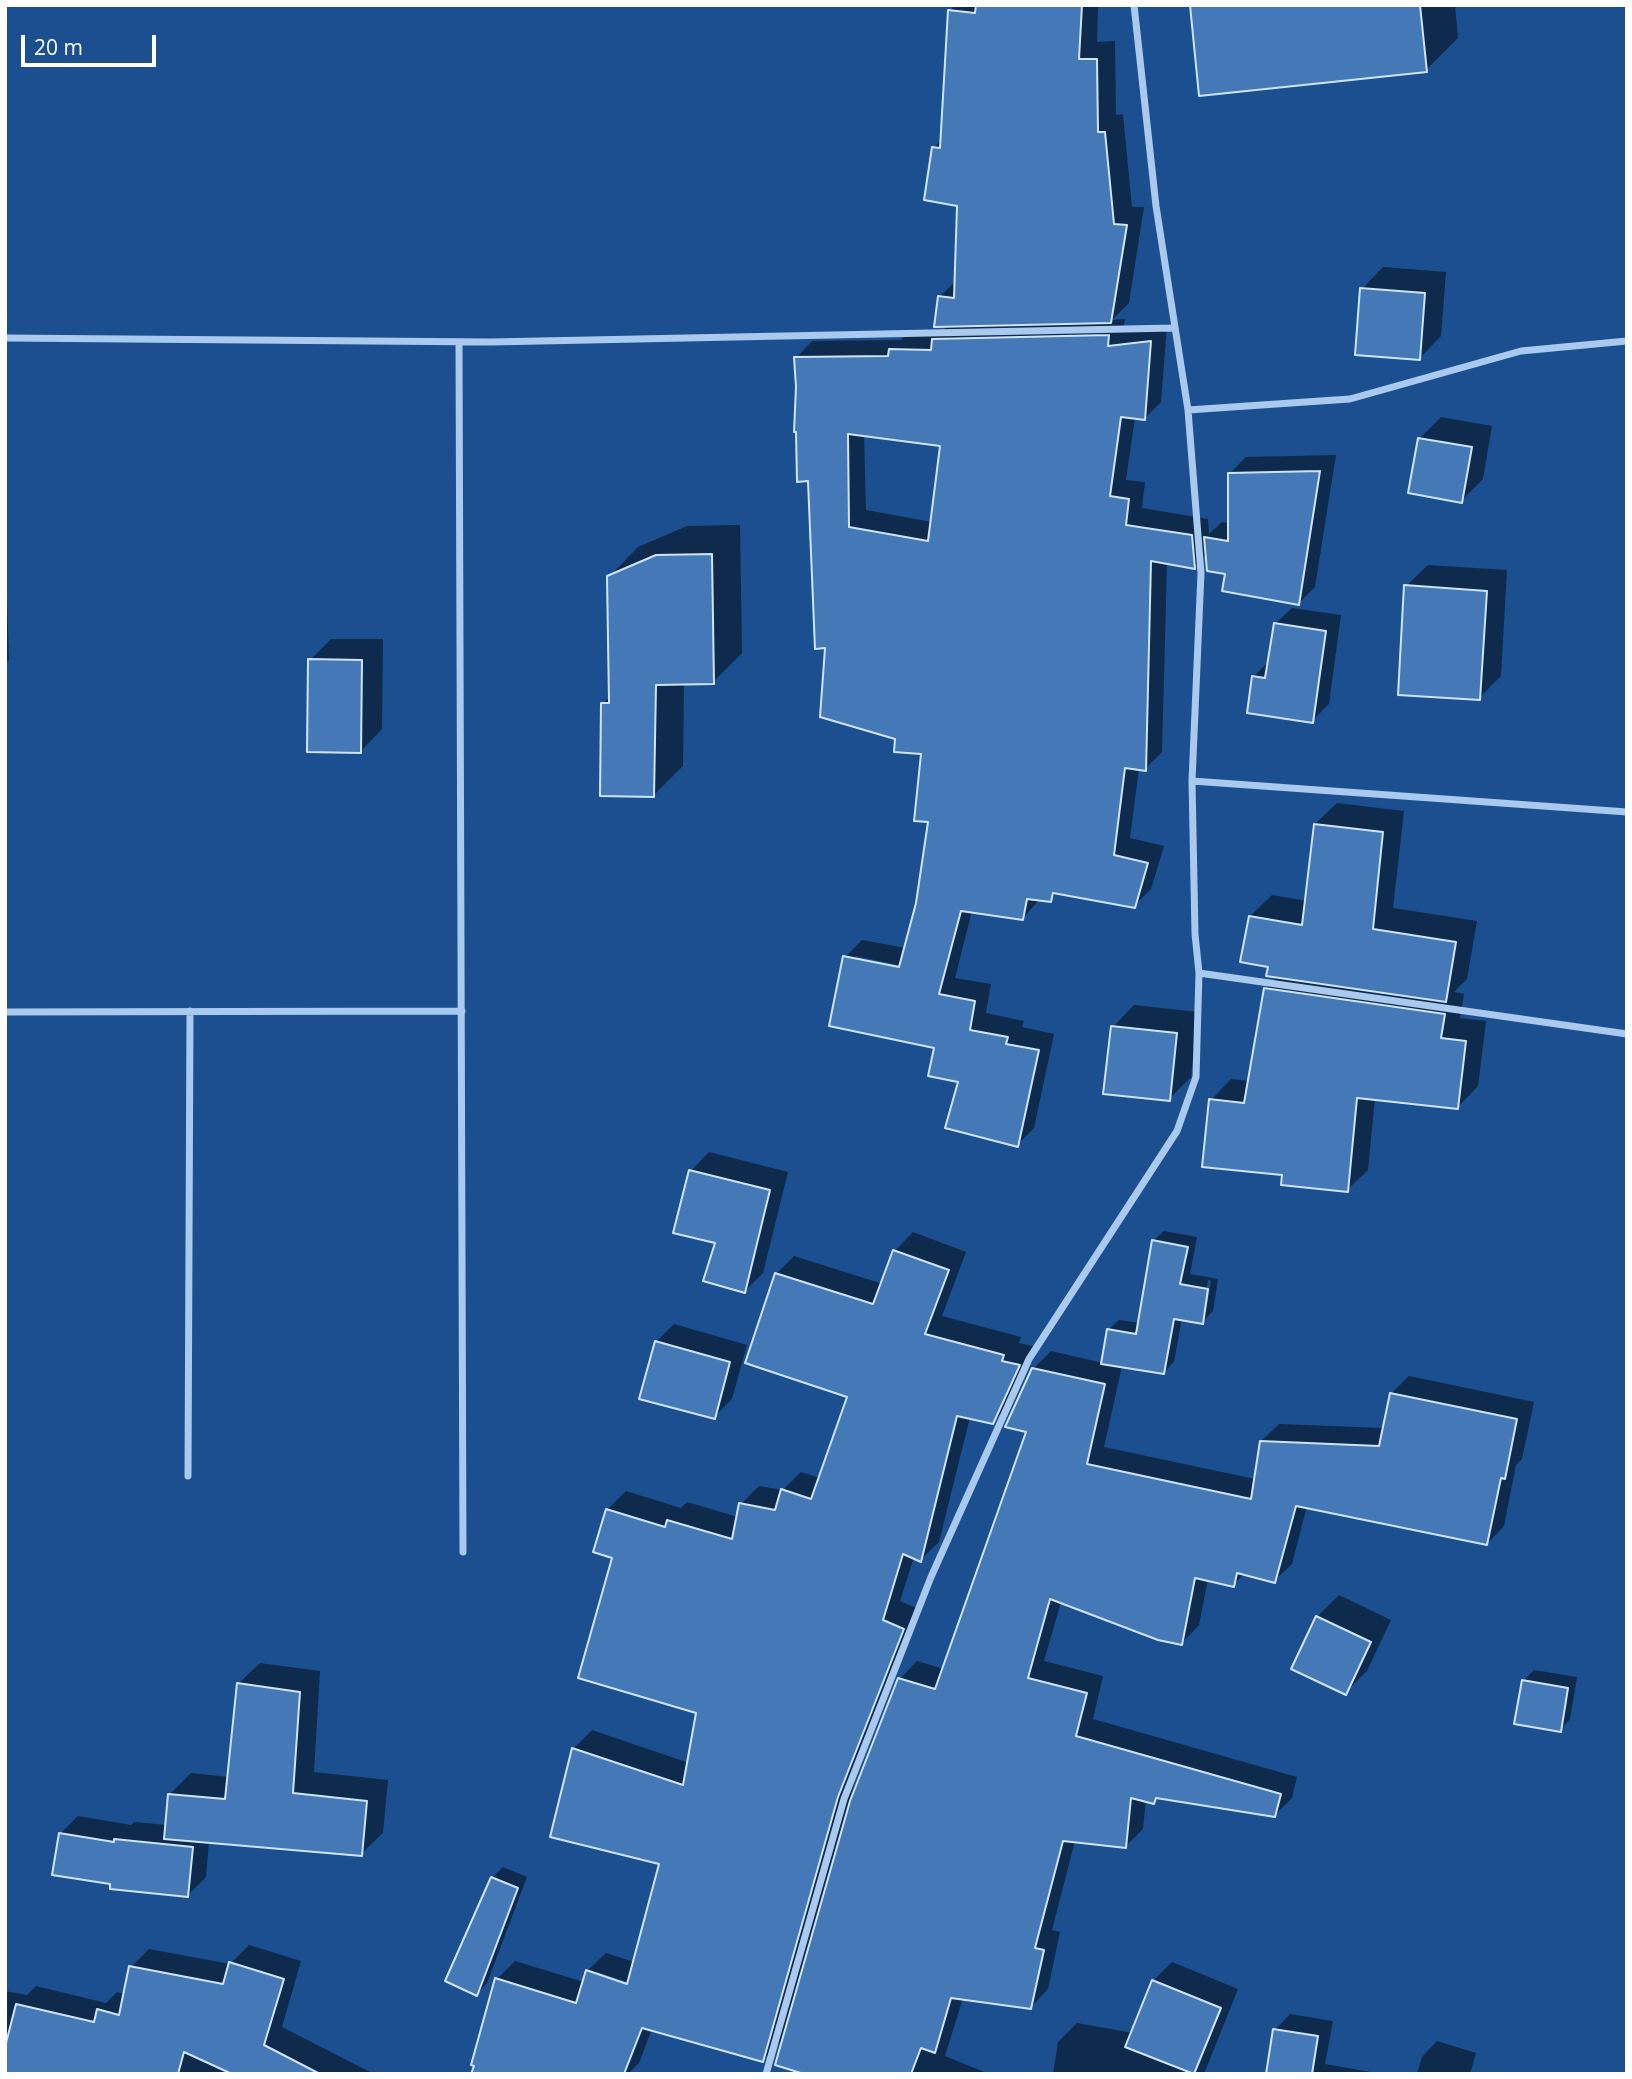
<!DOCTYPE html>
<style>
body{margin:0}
#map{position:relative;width:1632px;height:2079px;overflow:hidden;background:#1b4f8f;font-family:"Open Sans",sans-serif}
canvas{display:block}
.frame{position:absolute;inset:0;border:7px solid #fff;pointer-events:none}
.scale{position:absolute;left:21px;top:35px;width:135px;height:32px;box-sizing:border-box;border:4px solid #fff;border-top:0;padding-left:9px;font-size:21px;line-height:24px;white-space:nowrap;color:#fff;-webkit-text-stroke:5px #1b4f8f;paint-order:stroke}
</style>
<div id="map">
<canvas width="1632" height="2079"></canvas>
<div class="frame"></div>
<div class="scale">20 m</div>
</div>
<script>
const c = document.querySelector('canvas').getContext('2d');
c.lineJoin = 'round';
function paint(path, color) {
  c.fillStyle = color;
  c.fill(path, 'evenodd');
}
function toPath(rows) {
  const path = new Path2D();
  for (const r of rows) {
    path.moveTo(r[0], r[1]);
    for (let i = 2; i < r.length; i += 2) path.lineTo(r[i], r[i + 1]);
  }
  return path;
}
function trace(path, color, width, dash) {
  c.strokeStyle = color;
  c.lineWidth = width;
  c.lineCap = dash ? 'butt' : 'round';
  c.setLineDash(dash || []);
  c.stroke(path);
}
paint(toPath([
 [955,5,1098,5,1097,42,1115,41,1116,115,1123,114,1132,207,1144,207,1129,303,1112,320,1125,319,1123,330,1167,325,1161,402,1144,419,1135,417,1126,480,1145,482,1142,508,1208,519,1209,534,1222,522,1230,523,1230,473,1246,457,1336,455,1315,587,1299,603,1227,573,1207,554,1194,567,1167,562,1162,752,1145,769,1139,768,1130,838,1164,846,1151,889,1134,906,1058,892,1050,900,1040,899,1023,918,972,911,955,978,991,984,986,1013,1024,1021,1022,1027,1054,1034,1034,1128,1017,1145,960,1080,936,1047,845,957,862,940,906,948,917,903,930,821,923,753,897,738,827,646,796,358,812,341,901,340,907,333,940,333,949,325,939,297,957,280,959,204,934,148,942,139,950,11],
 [864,434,942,444,932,522,866,510],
 [855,956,908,967,907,970,855,960],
 [1192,5,1455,5,1458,38,1426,70],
 [1383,267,1446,272,1441,336,1420,358,1362,289],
 [1441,417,1492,426,1483,479,1461,501,1419,439],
 [740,525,742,653,713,682,684,683,683,766,654,795,603,704,610,696,609,577,638,547,687,526],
 [5,541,9,660,5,664],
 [1428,565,1507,570,1501,676,1479,698,1406,586],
 [1292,608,1341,615,1329,704,1312,721,1253,677,1269,661,1275,624],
 [331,639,383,639,382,729,361,751,310,660],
 [1337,803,1404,811,1393,908,1477,921,1467,979,1454,992,1464,994,1460,1018,1486,1021,1478,1086,1458,1107,1375,1098,1368,1170,1347,1190,1284,1174,1211,1100,1231,1079,1250,1081,1265,989,1278,976,1270,965,1250,916,1272,895,1307,901,1315,824],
 [1134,1005,1198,1012,1191,1077,1169,1099,1113,1027],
 [709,1152,788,1172,763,1273,745,1291,717,1242,691,1171],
 [1164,1231,1197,1237,1190,1274,1218,1279,1213,1311,1202,1322,1182,1318,1174,1362,1163,1373,1122,1366,1104,1447,1255,1479,1261,1441,1279,1424,1384,1428,1391,1394,1409,1376,1534,1402,1522,1459,1516,1465,1504,1526,1487,1544,1307,1506,1292,1564,1274,1581,1245,1573,1233,1585,1208,1579,1199,1625,1182,1643,1061,1602,1044,1661,1103,1676,1093,1719,1297,1777,1292,1798,1275,1815,1159,1797,1153,1802,1146,1800,1143,1829,1125,1847,1075,1841,1052,1930,1060,1932,1048,1989,1031,2007,963,1998,945,2056,989,2074,802,2074,784,2038,763,2060,652,2029,639,2063,628,2074,599,2074,497,1979,515,1961,584,1982,587,1971,606,1953,634,1962,661,1863,573,1749,592,1730,689,1763,698,1712,614,1556,607,1510,626,1491,681,1508,687,1502,738,1517,741,1504,759,1486,783,1490,801,1472,820,1478,849,1396,776,1274,794,1256,883,1284,895,1251,913,1232,966,1252,942,1316,1021,1337,1019,1343,1037,1347,1011,1404,992,1422,970,1417,939,1542,920,1560,914,1557,900,1601,921,1610,856,1777,850,1798,853,1799,900,1679,917,1661,944,1669,1029,1430,1033,1369,1051,1351,1103,1363,1108,1330,1119,1320,1140,1323,1153,1241],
 [1208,1280,1211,1281,1206,1312,1203,1312],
 [597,1972,636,1985,635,1988,597,1976],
 [674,1324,747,1345,732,1399,714,1417,656,1342],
 [1339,1595,1391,1620,1367,1671,1345,1693,1317,1617],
 [260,1663,320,1671,314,1772,388,1780,383,1833,361,1854,209,1841,206,1877,188,1895,112,1882,60,1834,78,1816,131,1825,134,1822,167,1825,169,1795,191,1773,229,1777,238,1684],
 [1534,1670,1577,1677,1570,1719,1560,1730,1524,1680],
 [503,1867,527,1877,487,1983,477,1994,492,1878],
 [249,1945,301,1961,282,2027,374,2074,94,2074,5,2046,5,1991,27,1995,36,1986,106,2003,117,1992,125,1994,131,1967,149,1949,230,1964],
 [1172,1962,1238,1989,1204,2074,1053,2074,1058,2042,1077,2023,1133,2033,1153,1981],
 [1290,2014,1333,2021,1325,2064,1382,2074,1284,2074,1275,2030],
 [1437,2041,1476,2053,1470,2074,1417,2074,1422,2057]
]), '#0007');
const building = toPath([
 [976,5,1082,5,1079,59,1097,59,1098,132,1105,132,1114,224,1127,225,1111,323,934,327,938,296,954,298,957,206,924,200,932,147,940,148,948,10,975,13,976,5],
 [1190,5,1420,5,1427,72,1199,96,1190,5],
 [1360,288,1425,293,1420,360,1355,355,1360,288],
 [1109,335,1108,346,1151,341,1145,420,1121,417,1110,496,1129,499,1126,525,1192,535,1195,569,1151,561,1146,771,1125,768,1114,855,1148,863,1135,908,1053,893,1051,902,1027,899,1023,920,961,911,939,994,975,1001,970,1030,1008,1037,1006,1044,1039,1050,1018,1147,945,1128,958,1082,928,1076,934,1048,829,1026,843,956,899,967,916,903,928,822,914,821,921,754,894,752,895,739,820,717,825,648,815,649,808,481,797,482,796,432,794,432,796,387,794,357,888,356,889,349,931,350,932,339,1109,335],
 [848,434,940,446,928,541,849,527,848,434],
 [1418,438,1472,447,1462,503,1408,493,1418,438],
 [1320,471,1299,605,1222,591,1225,574,1207,571,1204,537,1228,541,1228,473,1320,471],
 [712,554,714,684,656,685,654,797,600,796,601,703,609,703,607,576,656,555,712,554],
 [1404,585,1487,591,1480,700,1398,695,1404,585],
 [1274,623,1326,631,1313,723,1247,713,1252,676,1265,678,1274,623],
 [308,659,362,660,361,753,307,752,308,659],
 [1314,824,1383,832,1373,929,1456,942,1446,1002,1266,976,1268,967,1240,962,1249,916,1302,925,1314,824],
 [1264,988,1445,1014,1441,1038,1466,1041,1458,1109,1357,1098,1348,1192,1281,1185,1282,1175,1202,1167,1209,1099,1244,1103,1264,988],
 [1111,1026,1177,1033,1170,1101,1103,1094,1111,1026],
 [689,1170,770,1190,745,1293,703,1281,715,1243,673,1233,689,1170],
 [1152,1240,1188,1247,1180,1284,1208,1289,1203,1324,1174,1319,1164,1374,1101,1364,1107,1329,1136,1334,1152,1240],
 [893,1250,949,1270,925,1334,1004,1355,1002,1361,1020,1365,993,1424,957,1416,921,1562,903,1554,883,1620,904,1629,838,1797,763,2062,642,2028,624,2074,471,2074,474,2066,471,2065,495,1978,576,2003,586,1970,627,1984,659,1864,550,1837,572,1748,683,1785,696,1713,578,1678,612,1558,593,1552,606,1509,665,1527,667,1520,732,1539,739,1503,775,1510,781,1489,811,1499,847,1397,745,1363,775,1273,873,1304,893,1250],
 [655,1341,730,1362,715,1419,639,1399,655,1341],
 [1032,1368,1105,1384,1087,1464,1251,1499,1260,1441,1379,1446,1390,1393,1517,1419,1505,1479,1501,1478,1487,1545,1296,1506,1275,1583,1237,1573,1234,1587,1195,1578,1182,1645,1158,1640,1050,1599,1028,1678,1087,1693,1076,1736,1281,1794,1275,1817,1156,1798,1154,1804,1131,1798,1126,1848,1063,1841,1035,1948,1044,1950,1031,2009,951,1998,935,2053,921,2048,911,2074,804,2074,775,2065,850,1801,898,1678,935,1689,1026,1432,1005,1427,1032,1368],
 [1316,1616,1371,1642,1346,1695,1291,1669,1316,1616],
 [1522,1680,1568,1688,1561,1732,1514,1724,1522,1680],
 [237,1683,300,1692,293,1793,367,1801,362,1856,164,1839,168,1794,225,1799,237,1683],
 [59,1833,114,1842,114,1839,193,1847,188,1897,110,1889,110,1884,52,1875,59,1833],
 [491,1877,518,1888,477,1996,445,1981,491,1877],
 [229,1962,284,1979,264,2045,320,2074,232,2074,184,2052,178,2074,5,2074,5,2047,16,2004,94,2022,97,2009,119,2015,129,1966,223,1984,229,1962],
 [1152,1980,1221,2008,1194,2074,1125,2047,1152,1980],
 [1273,2029,1318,2036,1312,2074,1266,2074,1273,2029]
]);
paint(building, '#4478b7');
trace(building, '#cfe3fa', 2);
trace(toPath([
 [5,338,491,342,1174,328],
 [459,342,463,1552],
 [1188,410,1350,399,1521,351,1627,341],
 [1192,781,1627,812],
 [1199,973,1627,1034],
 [5,1012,462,1011],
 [188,1476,190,1011],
 [766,2074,844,1799,931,1577,1029,1359,1177,1131,1196,1077,1199,973,1195,934,1192,781,1201,573,1188,410,1156,206,1134,5]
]), '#a9c9ee', 7);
</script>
